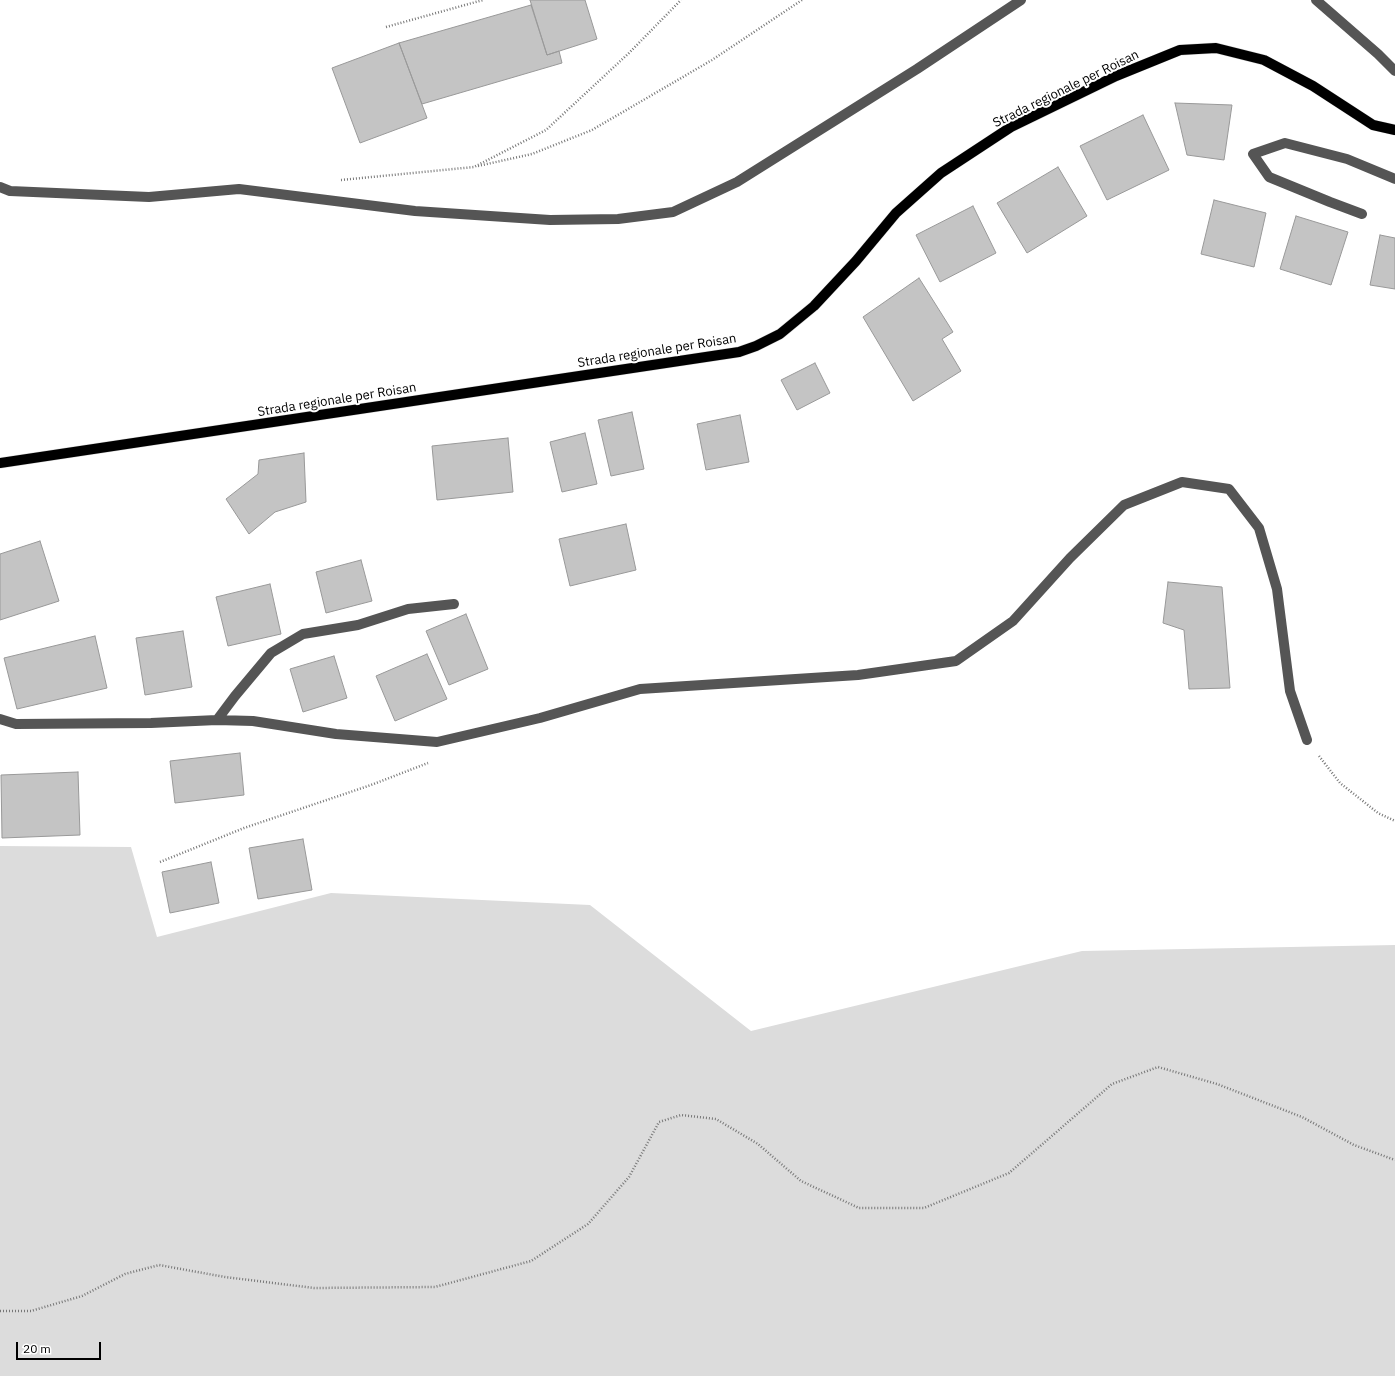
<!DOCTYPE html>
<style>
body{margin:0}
#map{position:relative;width:1395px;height:1376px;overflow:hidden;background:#fff;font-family:"IBM Plex Sans",sans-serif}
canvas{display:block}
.scale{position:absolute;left:16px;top:1342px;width:85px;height:18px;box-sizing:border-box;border:2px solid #000;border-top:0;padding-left:5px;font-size:12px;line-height:14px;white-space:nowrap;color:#000;-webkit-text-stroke:3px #fff;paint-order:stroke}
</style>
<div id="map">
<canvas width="1395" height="1376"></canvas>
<div class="scale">20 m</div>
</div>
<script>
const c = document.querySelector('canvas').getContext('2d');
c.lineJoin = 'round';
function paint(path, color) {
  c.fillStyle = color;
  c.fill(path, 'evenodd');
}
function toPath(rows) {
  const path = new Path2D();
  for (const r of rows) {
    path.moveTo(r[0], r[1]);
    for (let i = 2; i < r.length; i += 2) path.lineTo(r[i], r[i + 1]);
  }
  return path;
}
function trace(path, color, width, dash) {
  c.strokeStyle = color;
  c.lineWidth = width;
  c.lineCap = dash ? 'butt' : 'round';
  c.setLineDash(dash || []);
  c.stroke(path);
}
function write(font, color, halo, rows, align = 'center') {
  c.font = font + ' "IBM Plex Sans",sans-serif';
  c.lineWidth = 4;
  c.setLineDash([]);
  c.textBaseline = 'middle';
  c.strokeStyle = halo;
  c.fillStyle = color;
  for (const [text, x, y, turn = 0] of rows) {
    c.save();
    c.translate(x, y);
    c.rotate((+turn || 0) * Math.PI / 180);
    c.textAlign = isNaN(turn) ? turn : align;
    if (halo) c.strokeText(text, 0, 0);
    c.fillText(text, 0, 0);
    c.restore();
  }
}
paint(toPath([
 [0,846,131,847,157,937,331,893,590,905,751,1031,1082,951,1395,945,1395,1376,0,1376]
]), '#dcdcdc');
const building = toPath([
 [530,0,585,0,597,39,547,55,530,0],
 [531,5,547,55,559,51,562,63,422,104,399,43,531,5],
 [399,43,427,118,360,143,332,68,399,43],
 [1175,103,1232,105,1224,160,1187,155,1175,103],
 [1143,115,1169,170,1107,200,1080,146,1143,115],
 [1058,167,1087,216,1027,253,997,203,1058,167],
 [1214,200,1266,213,1254,267,1201,254,1214,200],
 [973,206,996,253,940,282,916,235,973,206],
 [1296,216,1348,232,1331,285,1280,269,1296,216],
 [1380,235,1395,238,1395,289,1370,285,1380,235],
 [919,278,953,332,942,339,961,371,913,401,863,317,919,278],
 [815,363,830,393,797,410,781,380,815,363],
 [632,412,644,469,611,476,598,420,632,412],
 [740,415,749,462,706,470,697,424,740,415],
 [585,433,597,484,562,492,550,442,585,433],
 [508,438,513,492,437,500,432,446,508,438],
 [304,453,306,502,275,512,249,534,226,499,258,474,259,460,304,453],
 [626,524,636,570,570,586,559,539,626,524],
 [40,541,59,601,0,620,0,554,40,541],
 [361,560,372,601,326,613,316,572,361,560],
 [1168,582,1222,587,1230,688,1189,689,1184,630,1163,623,1168,582],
 [270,584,281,634,228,646,216,597,270,584],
 [466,614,488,669,449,685,426,631,466,614],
 [183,631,192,687,145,695,136,638,183,631],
 [95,636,107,688,17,709,4,658,95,636],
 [427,654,447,699,395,721,376,676,427,654],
 [334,656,347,698,303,712,290,669,334,656],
 [240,753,244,795,175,803,170,761,240,753],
 [78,772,80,835,2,838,1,775,78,772],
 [303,839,312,890,258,899,249,848,303,839],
 [211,862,219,903,170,913,162,872,211,862]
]);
paint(building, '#c4c4c4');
trace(building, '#999', 1);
const major = toPath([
 [0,463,739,352,756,346,780,334,814,306,856,261,896,213,941,173,1011,127,1116,76,1180,50,1216,48,1264,60,1313,86,1373,125,1395,130]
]);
trace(major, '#dbdbdb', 11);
trace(toPath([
 [386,27,483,0],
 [478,166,532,154,592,130,712,60,802,0],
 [341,180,474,167,546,130,629,53,681,0],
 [1319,756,1340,783,1378,813,1395,821],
 [160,862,244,828,371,785,428,763],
 [0,1311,31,1311,82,1296,125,1274,159,1265,225,1277,314,1288,435,1287,531,1261,588,1224,629,1177,659,1122,681,1115,716,1119,758,1144,801,1181,859,1208,924,1208,1009,1173,1112,1084,1158,1067,1217,1084,1302,1117,1354,1145,1395,1160]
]), '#777', 2.5, [1, 2]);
trace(toPath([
 [1316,0,1378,54,1395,71],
 [0,187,10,191,149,197,239,189,415,211,550,220,618,219,673,212,737,182,917,69,1021,0],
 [1362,214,1330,202,1269,177,1253,154,1285,143,1347,159,1395,179],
 [0,719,16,724,151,723,217,720,253,721,336,734,437,742,540,718,640,689,858,675,956,661,1013,621,1070,558,1124,505,1182,482,1229,489,1259,528,1277,589,1290,691,1307,740],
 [217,720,235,696,271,653,303,634,358,625,408,609,454,604]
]), '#555', 10);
trace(major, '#000', 10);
write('13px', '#000', '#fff', [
 ["Strada regionale per Roisan",1066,89,-26],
 ["Strada regionale per Roisan",657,351,-9],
 ["Strada regionale per Roisan",337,400,-9]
]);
</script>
